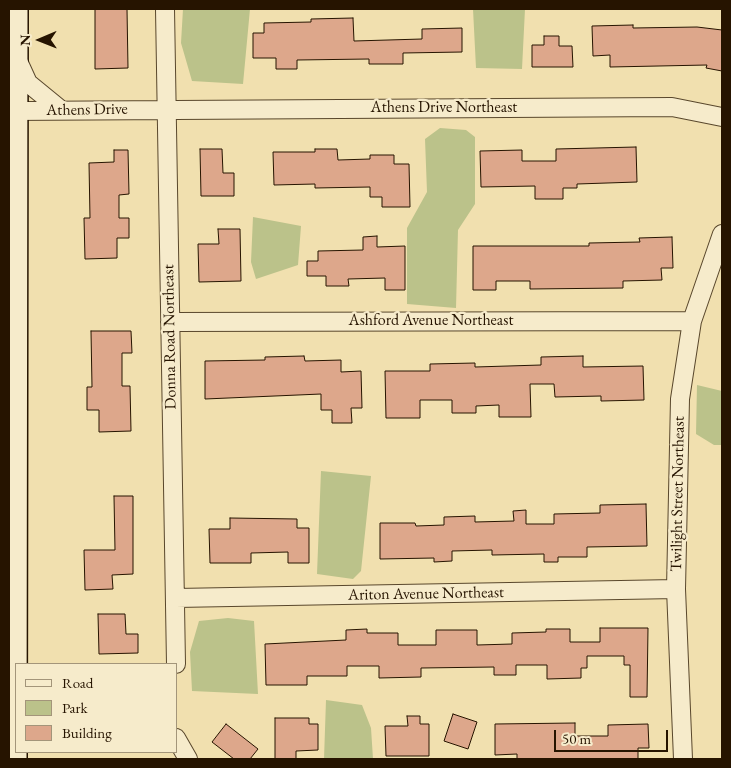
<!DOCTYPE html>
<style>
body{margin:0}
#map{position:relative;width:731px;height:768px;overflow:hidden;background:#f1e0af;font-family:"EB Garamond",serif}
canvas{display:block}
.frame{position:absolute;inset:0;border:10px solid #261400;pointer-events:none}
.legend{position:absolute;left:15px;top:663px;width:162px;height:90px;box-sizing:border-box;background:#f6ebcb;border:1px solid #a3957a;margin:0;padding:6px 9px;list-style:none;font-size:15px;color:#261400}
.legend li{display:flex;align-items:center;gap:10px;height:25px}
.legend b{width:25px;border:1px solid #a3957a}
.north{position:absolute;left:15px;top:15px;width:50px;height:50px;-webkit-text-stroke:4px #f6ebcb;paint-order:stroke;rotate:269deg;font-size:14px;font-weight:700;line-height:20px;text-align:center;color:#261400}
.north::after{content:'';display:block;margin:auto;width:18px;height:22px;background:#261400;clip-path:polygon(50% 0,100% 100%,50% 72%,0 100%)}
.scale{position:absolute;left:554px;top:730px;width:114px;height:22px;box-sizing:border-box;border:2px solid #261400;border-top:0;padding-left:6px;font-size:15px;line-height:18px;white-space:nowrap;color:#261400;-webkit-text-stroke:4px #f6ebcb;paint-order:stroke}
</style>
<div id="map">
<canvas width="731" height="768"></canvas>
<div class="frame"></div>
<ul class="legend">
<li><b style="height:6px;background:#f6ebcb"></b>Road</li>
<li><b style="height:14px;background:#bbc28a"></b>Park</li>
<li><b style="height:14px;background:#dda78b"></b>Building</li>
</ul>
<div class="north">N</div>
<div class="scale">50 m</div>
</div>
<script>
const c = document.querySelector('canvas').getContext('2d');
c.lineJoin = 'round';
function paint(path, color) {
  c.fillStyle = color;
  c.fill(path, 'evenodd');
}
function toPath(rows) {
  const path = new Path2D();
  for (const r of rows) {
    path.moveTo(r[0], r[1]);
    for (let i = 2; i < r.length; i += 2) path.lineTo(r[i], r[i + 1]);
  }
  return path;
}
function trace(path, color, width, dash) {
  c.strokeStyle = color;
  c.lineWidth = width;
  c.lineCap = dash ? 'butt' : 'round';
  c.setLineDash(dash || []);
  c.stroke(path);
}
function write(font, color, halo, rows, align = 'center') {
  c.font = font + ' "EB Garamond",serif';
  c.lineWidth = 4.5;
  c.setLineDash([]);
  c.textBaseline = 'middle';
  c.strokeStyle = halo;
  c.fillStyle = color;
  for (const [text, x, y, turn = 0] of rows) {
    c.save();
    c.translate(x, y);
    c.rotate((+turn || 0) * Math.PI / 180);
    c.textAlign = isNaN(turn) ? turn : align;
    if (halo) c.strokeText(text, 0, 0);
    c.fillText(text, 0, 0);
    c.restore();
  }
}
paint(toPath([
 [183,9,250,9,243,84,192,81,181,43],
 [473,9,525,9,522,69,476,68],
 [440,128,466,130,475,137,475,204,458,230,456,308,407,304,407,228,427,192,425,139],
 [253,217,301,226,298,265,256,279,251,262],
 [697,385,722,391,722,445,714,445,696,434],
 [321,471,371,476,361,571,353,579,317,574],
 [228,618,254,621,258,694,192,691,190,652,199,621],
 [326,700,362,705,371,728,373,759,324,759]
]), '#bbc28a');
const building = toPath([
 [95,9,127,9,128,68,95,69,95,9],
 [353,18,354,41,422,39,422,29,462,28,462,52,403,53,403,64,369,64,369,59,297,60,297,69,276,69,276,58,253,58,253,33,264,33,264,23,311,22,311,19,353,18],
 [633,25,633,28,697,27,722,30,722,71,706,68,707,65,610,67,610,55,593,56,592,26,633,25],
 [544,36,559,36,559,46,572,46,573,67,532,67,532,45,544,45,544,36],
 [636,147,637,182,577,184,577,188,563,188,563,199,535,199,535,186,481,187,480,151,522,150,522,161,556,161,556,149,636,147],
 [200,149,222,149,223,173,234,173,234,196,201,196,200,149],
 [315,149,337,149,338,160,370,159,370,155,394,155,394,164,409,164,410,207,382,207,382,197,370,197,370,187,315,188,315,184,274,185,273,152,315,152,315,149],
 [114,150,128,150,129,194,119,195,119,218,129,218,129,238,117,238,117,258,85,259,84,218,90,218,89,163,114,162,114,150],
 [218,229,240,229,241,281,199,282,198,244,219,244,218,229],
 [377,236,377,247,405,246,405,290,385,290,385,278,348,279,349,286,326,286,326,276,307,276,307,261,318,261,318,251,363,250,363,237,377,236],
 [672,237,673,268,661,268,662,280,623,281,623,288,530,289,530,281,496,281,496,290,473,290,473,246,589,246,589,243,640,242,639,238,672,237],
 [91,331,131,331,132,353,122,353,122,386,130,386,131,431,99,432,99,410,87,410,87,387,92,387,91,331],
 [304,356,305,361,341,360,341,372,361,371,362,408,351,408,352,423,332,423,332,410,321,410,321,394,205,399,205,361,265,360,265,357,304,356],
 [583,356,583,367,643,366,644,400,601,401,601,396,555,397,554,384,530,384,531,417,499,417,499,405,476,406,476,413,452,413,452,400,420,400,420,418,386,418,385,371,430,371,430,364,475,363,475,367,541,365,541,357,583,356],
 [114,496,133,496,133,574,112,575,113,589,85,590,84,550,115,550,114,496],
 [646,504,647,546,587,547,587,557,558,557,558,562,544,562,544,554,492,555,492,550,452,551,452,561,434,562,434,558,380,559,380,523,415,523,416,526,444,525,444,517,475,516,475,522,514,521,513,511,526,510,526,524,554,524,554,514,600,513,600,505,646,504],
 [230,518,297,519,297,528,309,528,309,563,288,563,288,552,251,553,251,563,210,563,209,529,230,529,230,518],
 [98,614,125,614,126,634,138,634,138,653,99,654,98,614],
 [600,628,648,628,647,697,630,697,630,665,624,665,624,656,587,656,587,668,581,668,581,678,547,679,547,665,516,665,516,675,494,675,494,667,421,668,421,677,379,678,379,666,347,666,347,676,307,676,307,685,266,685,265,644,346,640,346,630,367,629,367,633,398,633,398,645,436,645,436,630,477,630,477,645,512,644,512,633,546,632,546,629,570,629,570,642,600,642,600,628],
 [453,714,477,722,468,749,444,741,453,714],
 [407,716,420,716,420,724,429,724,429,756,386,756,385,726,408,726,407,716],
 [275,718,309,718,309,724,318,724,318,750,296,751,296,759,275,759,275,718],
 [575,723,575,736,608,736,608,725,648,724,649,748,638,748,638,759,517,759,517,754,495,755,495,724,575,723],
 [226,724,258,749,250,759,234,759,212,742,226,724]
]);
paint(building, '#dda78b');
trace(building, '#261400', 1);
const minor = toPath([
 [165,9,176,664],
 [18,61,28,83,61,110],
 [9,111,672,107,722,117],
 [170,322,692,321],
 [176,598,676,589],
 [176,738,188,759],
 [683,759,676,589,680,399,692,321,722,234]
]);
const secondary = toPath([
 [14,759,15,9]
]);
trace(minor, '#59472c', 20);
trace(secondary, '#261400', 28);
trace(minor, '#f6ebcb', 18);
trace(secondary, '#f6ebcb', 25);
write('16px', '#261400', '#f6ebcb', [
 ["Athens Drive Northeast",444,108],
 ["Athens Drive",87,110,-1],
 ["Ashford Avenue Northeast",431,321],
 ["Donna Road Northeast",170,337,-91],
 ["Twilight Street Northeast",678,494,-89],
 ["Ariton Avenue Northeast",426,594,-1]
]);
</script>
